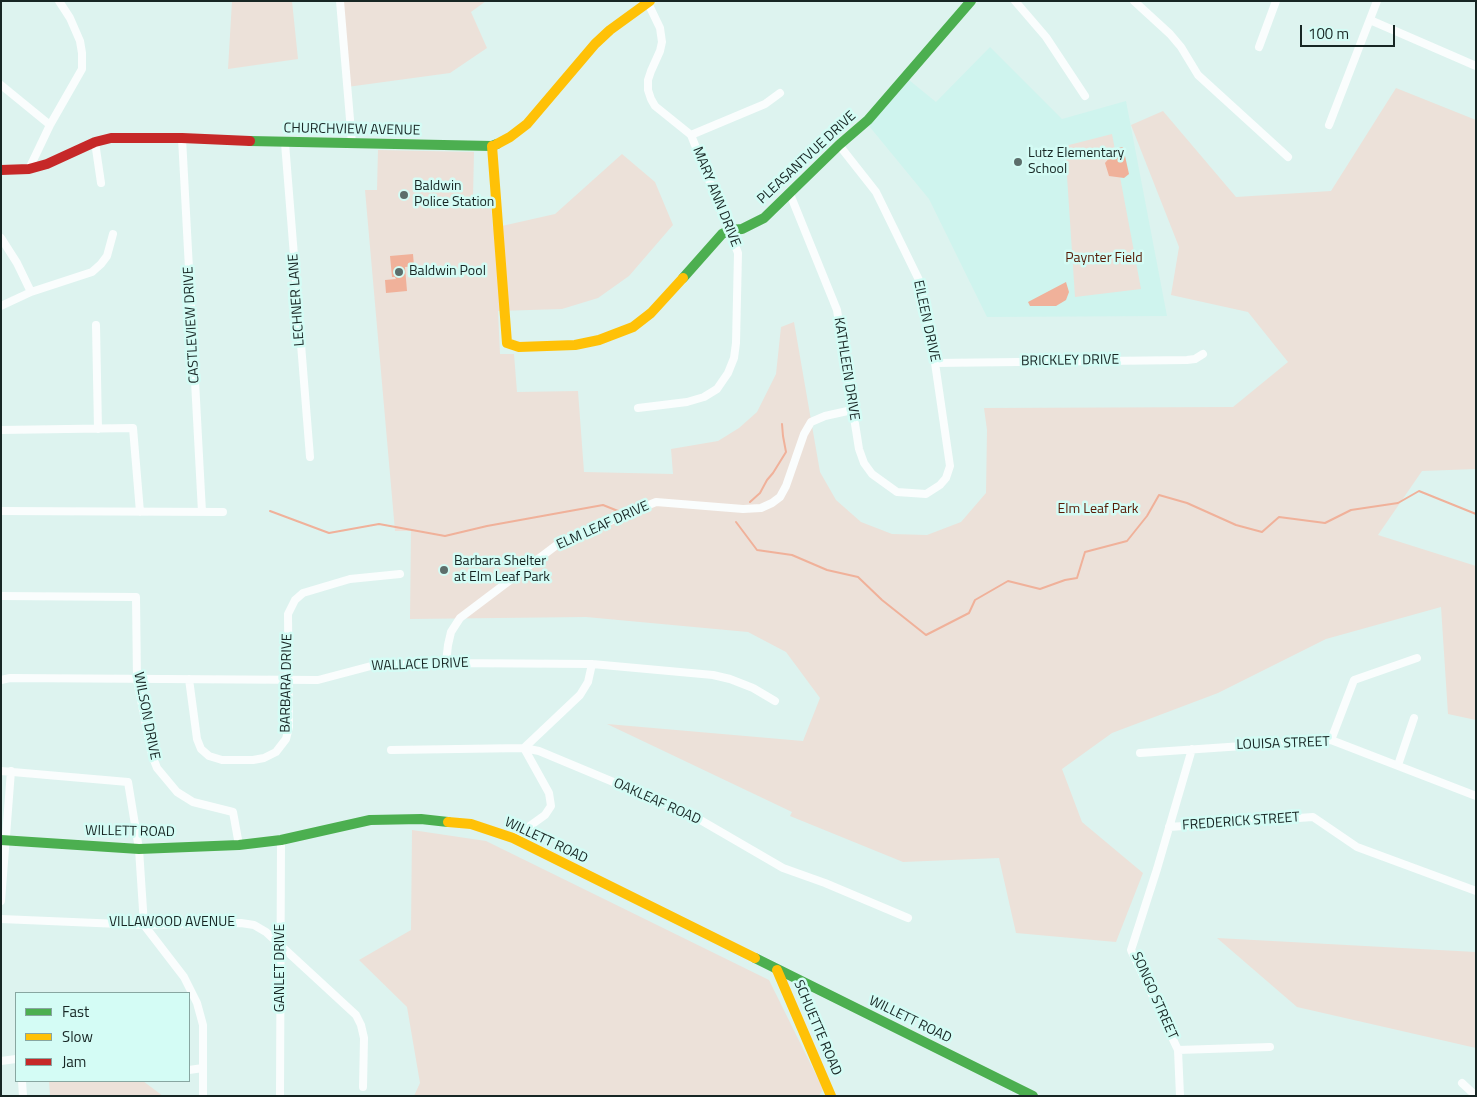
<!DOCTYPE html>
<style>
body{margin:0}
#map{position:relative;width:1477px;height:1097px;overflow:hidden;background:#ddf3ef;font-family:"Titillium Web",sans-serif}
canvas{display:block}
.frame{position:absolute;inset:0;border:2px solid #172624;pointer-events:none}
.legend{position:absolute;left:15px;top:992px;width:175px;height:90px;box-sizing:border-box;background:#d4fcf5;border:1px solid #88a6a1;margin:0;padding:6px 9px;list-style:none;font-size:15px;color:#172624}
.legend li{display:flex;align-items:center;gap:10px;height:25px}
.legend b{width:25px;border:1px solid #88a6a1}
.scale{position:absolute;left:1300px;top:25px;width:95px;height:22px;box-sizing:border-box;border:2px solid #172624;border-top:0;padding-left:6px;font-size:15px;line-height:18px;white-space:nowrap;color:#172624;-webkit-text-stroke:4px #d4fcf5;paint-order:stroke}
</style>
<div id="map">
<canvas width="1477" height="1097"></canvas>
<div class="frame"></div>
<ul class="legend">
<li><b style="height:6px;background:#4caf50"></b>Fast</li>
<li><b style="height:6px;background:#ffc107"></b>Slow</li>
<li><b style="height:6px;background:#c62828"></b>Jam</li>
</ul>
<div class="scale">100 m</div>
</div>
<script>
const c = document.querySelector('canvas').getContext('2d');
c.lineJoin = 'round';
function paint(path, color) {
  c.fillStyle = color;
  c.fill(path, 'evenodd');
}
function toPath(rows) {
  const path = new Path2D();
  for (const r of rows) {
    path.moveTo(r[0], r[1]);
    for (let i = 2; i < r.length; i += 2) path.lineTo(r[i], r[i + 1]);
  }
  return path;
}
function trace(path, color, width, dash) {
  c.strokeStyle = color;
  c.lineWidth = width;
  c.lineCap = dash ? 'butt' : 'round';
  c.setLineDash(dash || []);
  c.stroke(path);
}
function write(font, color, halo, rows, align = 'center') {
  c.font = font + ' "Titillium Web",sans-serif';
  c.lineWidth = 5;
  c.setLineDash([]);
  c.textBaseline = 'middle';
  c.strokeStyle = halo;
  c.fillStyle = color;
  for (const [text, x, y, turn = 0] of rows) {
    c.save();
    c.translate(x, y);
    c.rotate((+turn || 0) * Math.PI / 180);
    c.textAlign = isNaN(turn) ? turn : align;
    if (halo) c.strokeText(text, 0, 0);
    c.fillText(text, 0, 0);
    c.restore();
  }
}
paint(toPath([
 [990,47,1062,119,1126,101,1167,316,987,317,929,199,869,126,909,80,936,102]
]), '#cff4ee');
paint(toPath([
 [232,1,292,1,298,59,228,69],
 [341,1,486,1,471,12,487,48,450,73,347,87],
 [1396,88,1476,120,1476,469,1422,471,1378,535,1476,566,1476,720,1448,714,1441,607,1326,639,1218,693,1112,733,1062,769,1082,822,1143,873,1116,942,1016,933,999,858,903,862,790,816,792,812,607,724,803,741,820,698,786,652,748,632,586,617,410,619,411,531,395,531,365,190,377,190,378,150,474,152,473,197,490,198,493,228,555,214,622,154,655,182,673,225,629,276,598,298,562,309,498,311,500,354,514,354,517,392,578,391,584,472,673,474,671,449,718,441,739,428,757,412,776,374,781,327,794,322,820,472,836,500,861,522,892,534,927,535,961,522,986,493,987,430,984,408,1233,407,1288,362,1248,312,1171,295,1179,247,1131,125,1163,111,1236,197,1331,191],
 [1112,134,1141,289,1075,297,1065,146],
 [412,830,486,841,769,980,823,1089,819,1096,414,1096,420,1083,407,1007,359,960,411,930],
 [1217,938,1476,952,1476,1048,1297,1007],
 [49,1081,143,1081,163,1096,50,1096]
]), '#ece1d9');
paint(toPath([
 [1123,147,1129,174,1124,178,1109,176,1105,163,1118,148],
 [413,254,414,266,405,267,407,291,386,293,385,280,396,279,395,277,392,277,390,256],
 [1066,282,1069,292,1066,300,1056,306,1030,306,1028,302]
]), '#f0b19a');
trace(toPath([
 [750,502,760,493,767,480,773,473,786,452,783,436,782,424],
 [270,511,329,533,379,524,445,536,487,526,603,505,618,511],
 [736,522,757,550,792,555,827,570,858,577,882,600,926,635,969,613,975,600,1008,581,1040,589,1065,580,1077,578,1085,552,1127,541,1147,516,1159,495,1187,503,1236,525,1262,532,1279,517,1325,523,1351,510,1398,503,1419,491,1476,514]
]), '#f0b19a', 2);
trace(toPath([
 [340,1,352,143],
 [1015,1,1046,37,1085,96],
 [1134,1,1170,34,1181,47,1198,75,1288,157],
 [1370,20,1476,66],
 [1259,47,1276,1],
 [1,85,50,125],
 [1329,125,1377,1],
 [691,135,765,104,780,93],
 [182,138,202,512],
 [95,142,101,183],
 [285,143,310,457],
 [29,169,50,125,82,69,82,53,80,41,70,18,59,1],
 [790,194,837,310,859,449,864,463,872,474,897,492,926,494,940,485,946,478,950,466,935,363,922,289,920,282,876,192,839,145],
 [1,238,17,263,31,292],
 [1,306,31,292,92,272,101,264,107,256,113,234],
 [96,325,98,429],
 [935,363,1187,360,1195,359,1203,354],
 [638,408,687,402,704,397,717,389,728,373,734,358,736,343,738,253,691,135,655,106,651,99,648,90,648,80,651,71,660,51,662,42,660,28,648,3],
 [1,430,133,428,140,512],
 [1,511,223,512],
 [1,596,136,597,137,680,152,755,157,768,177,792,193,802,233,812,239,845],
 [446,663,448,645,451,632,460,618,562,541,656,502,743,509,761,508,772,503,780,497,786,486,804,434,811,422,825,416,852,410],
 [189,679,197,739,201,749,209,756,222,760,253,760,264,758,276,752,286,739,289,727,288,614,295,600,303,593,350,579,400,574],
 [1,680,10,678,318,680,371,666,446,663,592,664,713,675,730,679,753,688,775,701],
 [1331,740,1354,680,1417,658],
 [391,750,524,748,539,751,690,814,783,868,825,883,908,918],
 [1140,753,1331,740,1476,796],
 [1398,765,1414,718],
 [1,771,128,782,139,849,144,925,184,977,197,1003,203,1025,203,1096],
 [1169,827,1313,817,1357,847,1476,891],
 [513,838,545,815,551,806,549,793,524,748,580,695,588,682,592,664],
 [1,901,11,771],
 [1,919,144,925,241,923,254,925,266,932,356,1015,361,1025,364,1038,363,1087],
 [1178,1050,1270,1047],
 [1,1061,16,1059],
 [189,1070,203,1068],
 [22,1081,23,1096],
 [1462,1083,1476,1096],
 [280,1096,281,840],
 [1180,1096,1178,1050,1131,950,1157,869,1192,749]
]), '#fafdfd', 8);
trace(toPath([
 [250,141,492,146,497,144],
 [683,278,722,234,730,230,742,229,764,218,839,145,868,120,971,1],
 [1,840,139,849,239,845,281,840,370,820,421,819,448,822],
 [755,958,1033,1096]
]), '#4caf50', 10);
trace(toPath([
 [497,144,510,137,527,124,595,44,610,30,650,1],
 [492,146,507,343,519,347,575,345,599,340,633,327,651,313,683,278],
 [448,822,471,824,513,838,755,958],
 [777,970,831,1096]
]), '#ffc107', 10);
trace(toPath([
 [1,170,29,169,47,164,95,142,111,138,182,138,250,141]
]), '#c62828', 10);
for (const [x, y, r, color] of [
 [1018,162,5,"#5c6e6b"],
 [404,195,5,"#5c6e6b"],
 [399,272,5,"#5c6e6b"],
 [444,570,5,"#5c6e6b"]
]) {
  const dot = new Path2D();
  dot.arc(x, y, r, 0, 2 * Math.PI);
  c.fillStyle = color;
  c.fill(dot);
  trace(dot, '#d4fcf5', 2);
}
write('14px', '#172624', '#d4fcf5', [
 ["CHURCHVIEW AVENUE",352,130,1],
 ["PLEASANTVUE DRIVE",807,158,-43],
 ["MARY ANN DRIVE",716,197,68],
 ["LECHNER LANE",297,300,-94],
 ["EILEEN DRIVE",926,321,78],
 ["CASTLEVIEW DRIVE",192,325,-93],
 ["BRICKLEY DRIVE",1070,361,-1],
 ["KATHLEEN DRIVE",846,369,81],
 ["ELM LEAF DRIVE",603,526,-24],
 ["WALLACE DRIVE",420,665,-2],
 ["BARBARA DRIVE",287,683,-89],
 ["WILSON DRIVE",146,716,79],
 ["LOUISA STREET",1283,744,-2],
 ["OAKLEAF ROAD",657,802,24],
 ["FREDERICK STREET",1241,822,-4],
 ["WILLETT ROAD",130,832,1],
 ["WILLETT ROAD",546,841,25],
 ["VILLAWOOD AVENUE",172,923],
 ["GANLET DRIVE",281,968,-90],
 ["SONGO STREET",1154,996,66],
 ["WILLETT ROAD",910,1020,26],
 ["SCHUETTE ROAD",817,1028,67]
]);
write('14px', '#172624', '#d4fcf5', [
 ["Lutz Elementary",1028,154],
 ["School",1028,170],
 ["Baldwin",414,187],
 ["Police Station",414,203],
 ["Baldwin Pool",409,272],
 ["Barbara Shelter",454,562],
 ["at Elm Leaf Park",454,578]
], 'left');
write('14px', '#571a05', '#d4fcf5', [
 ["Paynter Field",1104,259],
 ["Elm Leaf Park",1098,510]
]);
</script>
